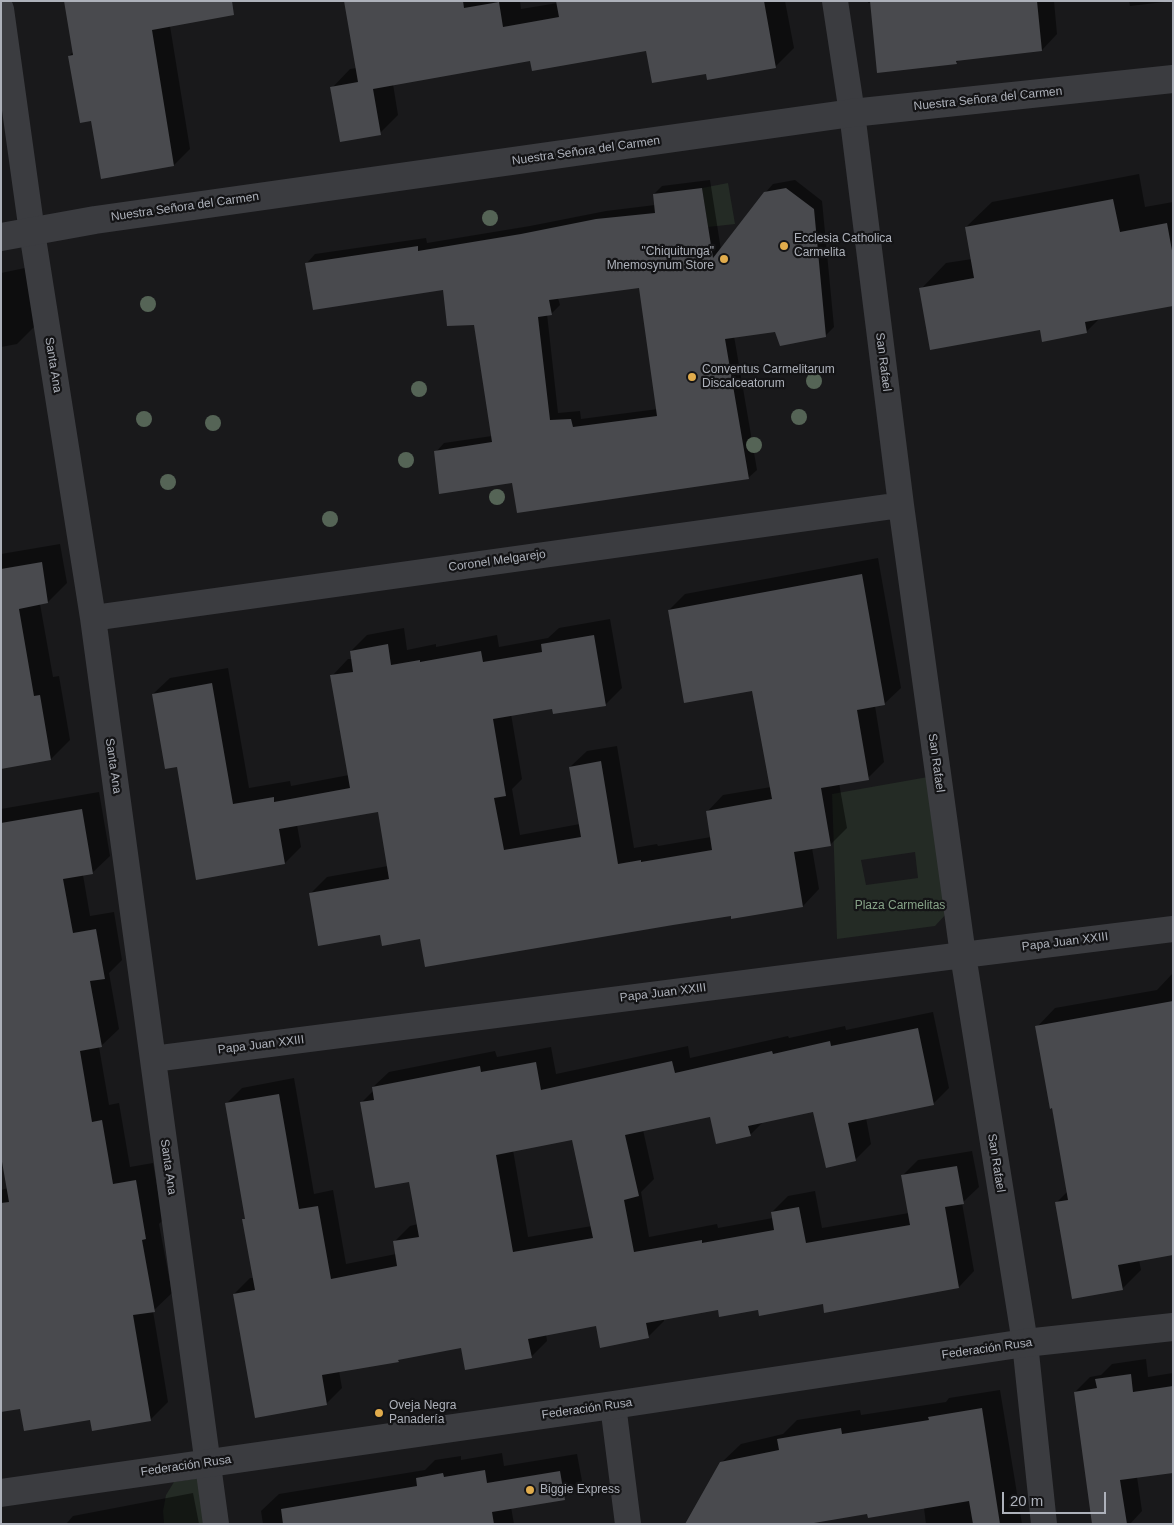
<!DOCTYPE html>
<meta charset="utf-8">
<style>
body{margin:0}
#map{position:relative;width:1174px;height:1525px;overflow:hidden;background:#19191b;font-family:Helvetica,sans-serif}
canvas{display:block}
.frame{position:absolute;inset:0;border:2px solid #adb1ba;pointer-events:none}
.scale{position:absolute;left:1002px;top:1492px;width:104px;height:22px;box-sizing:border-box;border:2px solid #adb1ba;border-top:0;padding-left:6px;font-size:15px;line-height:18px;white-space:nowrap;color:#adb1ba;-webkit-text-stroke:4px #141416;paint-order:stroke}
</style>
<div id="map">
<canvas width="1174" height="1525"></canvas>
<div class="frame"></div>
<div class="scale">20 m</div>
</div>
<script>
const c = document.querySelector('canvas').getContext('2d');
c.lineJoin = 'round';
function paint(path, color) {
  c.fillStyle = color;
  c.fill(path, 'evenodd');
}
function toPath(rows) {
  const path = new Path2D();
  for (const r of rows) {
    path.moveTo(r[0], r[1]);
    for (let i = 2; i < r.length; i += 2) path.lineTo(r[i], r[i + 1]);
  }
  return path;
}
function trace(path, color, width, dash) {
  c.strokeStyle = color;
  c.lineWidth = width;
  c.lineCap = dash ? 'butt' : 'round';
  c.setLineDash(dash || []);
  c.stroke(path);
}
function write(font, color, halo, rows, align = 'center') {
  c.font = font + ' Helvetica,sans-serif';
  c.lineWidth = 4.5;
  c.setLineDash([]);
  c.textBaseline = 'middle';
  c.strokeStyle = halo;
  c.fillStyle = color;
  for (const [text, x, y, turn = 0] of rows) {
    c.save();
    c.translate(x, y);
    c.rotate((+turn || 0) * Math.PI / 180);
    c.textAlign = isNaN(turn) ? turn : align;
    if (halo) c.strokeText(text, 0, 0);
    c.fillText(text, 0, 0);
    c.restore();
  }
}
paint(toPath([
 [728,183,735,224,708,227,702,188],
 [928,777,947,913,935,926,837,939,832,794],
 [915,852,918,878,866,885,861,860],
 [200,1478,223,1524,164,1524,163,1511,166,1495,174,1482]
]), '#242b25');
paint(toPath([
 [65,1,170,26,190,149,174,165,92,120,69,56,73,52],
 [345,1,520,1,521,9,558,3,557,1,785,1,794,48,775,67,707,73,647,50,531,60,393,84,398,115,380,133,332,88,350,69,357,68],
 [868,1,1054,1,1057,34,1042,50,960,59,956,63,871,3,868,3],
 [1129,1,1173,1,1130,6],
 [1139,174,1145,207,1173,202,1173,305,1100,318,1086,332,1041,328,921,289,946,263,972,259,966,227,992,202],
 [710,180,721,250,765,193,773,184,795,180,822,201,834,327,825,336,776,330,734,336,757,470,748,478,513,482,436,452,444,443,492,436,475,324,444,289,307,263,315,254,426,238,427,243,530,226,606,211,655,205,654,194,662,186],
 [640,287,658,409,581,419,580,411,558,413,547,314,551,314,560,305,558,298],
 [25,268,35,326,17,344,1,347,1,273],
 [60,544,67,583,48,602,40,604,53,677,59,676,70,740,51,759,1,767,1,554],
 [878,558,901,688,884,704,875,706,884,762,868,778,839,783,847,828,830,845,812,848,819,889,803,906,732,914,421,938,381,934,311,893,327,877,388,866,379,810,297,825,301,847,285,863,178,766,153,694,170,678,228,668,249,788,290,781,291,786,349,775,332,676,348,659,352,659,351,651,367,635,404,628,407,650,436,644,436,647,497,635,499,647,548,638,559,628,610,619,622,688,606,704,553,707,511,714,522,779,512,789,520,835,580,824,570,767,587,751,617,746,634,848,657,844,658,846,711,837,707,812,723,795,771,787,753,689,669,610,685,594],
 [99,792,110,856,92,873,83,875,90,916,114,912,122,960,109,973,119,1029,101,1046,99,1047,109,1105,119,1103,130,1167,153,1163,163,1220,159,1224,172,1293,153,1311,168,1402,150,1420,91,1419,21,1408,1,1411,1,1190,8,1188,1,1149,1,809],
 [1173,973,1173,1254,1139,1260,1141,1270,1122,1289,1056,1203,1068,1191,1037,1027,1055,1008,1157,990],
 [933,1012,949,1088,933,1104,866,1118,871,1144,855,1160,814,1110,764,1121,750,1135,711,1115,643,1130,654,1179,641,1192,649,1237,717,1224,718,1228,773,1218,772,1212,788,1196,815,1191,822,1228,909,1213,902,1176,918,1160,972,1151,979,1187,962,1203,974,1271,959,1287,824,1303,759,1308,719,1309,664,1319,664,1321,648,1337,597,1325,546,1334,547,1341,531,1357,462,1346,400,1358,398,1360,339,1371,342,1388,326,1404,234,1294,250,1278,254,1278,244,1220,246,1217,226,1104,242,1088,294,1078,314,1194,333,1190,346,1264,396,1254,394,1242,410,1226,418,1224,410,1180,361,1103,374,1090,373,1087,389,1072,495,1051,497,1057,551,1047,556,1074,688,1046,690,1058,788,1036,789,1038,845,1026,846,1030],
 [573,1139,592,1226,528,1237,513,1150],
 [1146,1359,1148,1377,1173,1373,1173,1471,1137,1477,1142,1511,1130,1524,1094,1524,1075,1392,1090,1377,1101,1375,1112,1364],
 [1000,1390,1022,1524,926,1524,924,1508,868,1513,721,1463,741,1444,783,1434,797,1420,860,1410,861,1415,946,1402,949,1398],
 [502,1453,504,1466,577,1454,582,1481,564,1498,511,1507,514,1524,263,1524,261,1511,279,1494,425,1470,435,1460,461,1456,461,1460],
 [193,1493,199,1524,66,1524,73,1516]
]), '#0007');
paint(toPath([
 [64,1,232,1,234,15,152,30,174,166,101,179,91,121,80,123,68,56,73,55],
 [344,1,463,1,464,8,499,2,503,27,559,17,556,1,764,1,776,68,707,80,706,74,652,83,646,51,532,71,530,61,373,89,381,135,340,142,330,87,358,82],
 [870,1,1037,1,1042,51,956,61,957,64,877,73],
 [702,188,713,258,764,192,786,188,814,209,826,337,780,346,775,332,725,339,749,479,517,513,512,483,439,494,434,451,492,442,474,325,447,326,443,290,313,310,305,263,418,246,418,251,521,234,596,219,655,213,653,194],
 [639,288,657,416,573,427,571,419,550,420,538,317,552,315,549,300],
 [1113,199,1120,232,1167,223,1173,256,1173,306,1085,322,1087,333,1042,342,1040,330,930,350,919,288,974,278,965,227],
 [42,562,48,603,19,609,34,696,40,695,51,760,1,769,1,569],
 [862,574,885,705,857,710,869,780,821,788,831,846,794,852,803,907,731,919,731,916,673,925,425,967,420,939,382,946,380,935,318,946,309,893,389,879,378,812,279,829,285,864,196,880,177,767,165,769,152,694,212,683,233,804,274,797,274,802,350,788,330,675,353,672,350,651,388,644,391,665,420,660,420,662,481,651,483,662,542,652,541,644,594,635,606,706,553,714,552,709,493,719,506,796,494,798,504,850,581,837,569,767,601,761,618,864,641,860,641,862,712,850,706,811,772,799,752,691,684,703,668,610],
 [82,809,93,874,63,879,73,933,96,929,105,979,90,981,102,1047,80,1051,92,1122,102,1120,113,1184,136,1180,146,1239,142,1240,155,1312,133,1315,151,1421,92,1431,90,1420,24,1431,20,1409,1,1412,1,1203,9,1202,1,1156,1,823],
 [1173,1001,1173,1255,1118,1265,1123,1290,1072,1299,1055,1202,1068,1200,1052,1108,1050,1109,1035,1026],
 [918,1028,934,1105,848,1123,856,1161,826,1168,813,1112,748,1126,751,1136,716,1144,710,1117,625,1135,639,1196,624,1200,634,1252,702,1240,702,1243,774,1230,771,1212,799,1207,806,1243,910,1225,901,1175,957,1166,964,1204,945,1207,959,1288,824,1313,823,1304,759,1316,758,1310,719,1317,718,1310,646,1323,649,1338,600,1348,596,1326,528,1339,532,1358,465,1370,461,1348,398,1360,399,1362,322,1375,327,1405,255,1418,233,1294,255,1290,242,1219,245,1219,225,1103,279,1094,299,1209,318,1206,331,1279,397,1266,393,1241,419,1237,409,1182,375,1188,360,1102,374,1100,372,1087,480,1066,481,1072,536,1062,541,1090,672,1061,675,1073,772,1051,773,1054,830,1041,831,1046],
 [572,1140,593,1238,513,1252,496,1155],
 [1131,1374,1133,1392,1173,1386,1173,1473,1120,1480,1127,1524,1092,1524,1074,1392,1097,1388,1095,1379],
 [982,1408,1000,1524,973,1524,969,1501,868,1518,867,1514,808,1524,685,1524,720,1462,779,1450,777,1439,841,1428,842,1434,929,1420,928,1417],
 [485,1470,487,1483,560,1471,565,1500,492,1512,494,1524,283,1524,281,1509,417,1486,416,1478,443,1473,444,1477]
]), '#494a4e');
trace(toPath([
 [835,1,852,113,901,505,963,955,1025,1343,1044,1524],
 [1,9,32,232,93,618,216,1524],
 [93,618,901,505],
 [153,1059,963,955,1173,929],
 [613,1405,628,1524]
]), '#3b3c40', 26);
trace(toPath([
 [1,237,95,220,852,113,1173,79],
 [1,1493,613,1405,1025,1343,1173,1327]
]), '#3b3c40', 28);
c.fillStyle = '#556456';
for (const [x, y] of [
 [490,218],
 [148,304],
 [814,381],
 [419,389],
 [799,417],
 [144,419],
 [213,423],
 [754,445],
 [406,460],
 [168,482],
 [497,497],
 [330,519]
]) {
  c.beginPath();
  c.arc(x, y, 8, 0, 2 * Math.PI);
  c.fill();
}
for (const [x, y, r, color] of [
 [784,246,5,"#e1ac4c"],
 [724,259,5,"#e1ac4c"],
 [692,377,5,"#e1ac4c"],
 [379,1413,5,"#e1ac4c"],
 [530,1490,5,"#e1ac4c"]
]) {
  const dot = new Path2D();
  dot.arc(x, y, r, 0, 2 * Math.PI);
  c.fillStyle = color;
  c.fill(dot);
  trace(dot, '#141416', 2);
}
write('12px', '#adb1ba', '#141416', [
 ["Nuestra Señora del Carmen",988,99,-6],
 ["Nuestra Señora del Carmen",586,151,-8],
 ["Nuestra Señora del Carmen",185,207,-8],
 ["San Rafael",883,362,83],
 ["Santa Ana",53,365,81],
 ["Coronel Melgarejo",497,561,-8],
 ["San Rafael",936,763,82],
 ["Santa Ana",113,766,82],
 ["Papa Juan XXIII",1065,942,-7],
 ["Papa Juan XXIII",663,993,-7],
 ["Papa Juan XXIII",261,1045,-7],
 ["San Rafael",996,1163,81],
 ["Santa Ana",168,1167,82],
 ["Federación Rusa",987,1349,-8],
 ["Federación Rusa",587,1409,-8],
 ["Federación Rusa",186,1466,-8]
]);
write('12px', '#adb1ba', '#141416', [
 ["Ecclesia Catholica",794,239],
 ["Carmelita",794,253],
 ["\"Chiquitunga\"",714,252,"right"],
 ["Mnemosynum Store",714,266,"right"],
 ["Conventus Carmelitarum",702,370],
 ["Discalceatorum",702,384],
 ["Oveja Negra",389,1406],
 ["Panadería",389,1420],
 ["Biggie Express",540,1490]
], 'left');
write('12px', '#86a287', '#141416', [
 ["Plaza Carmelitas",900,906]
]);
</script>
